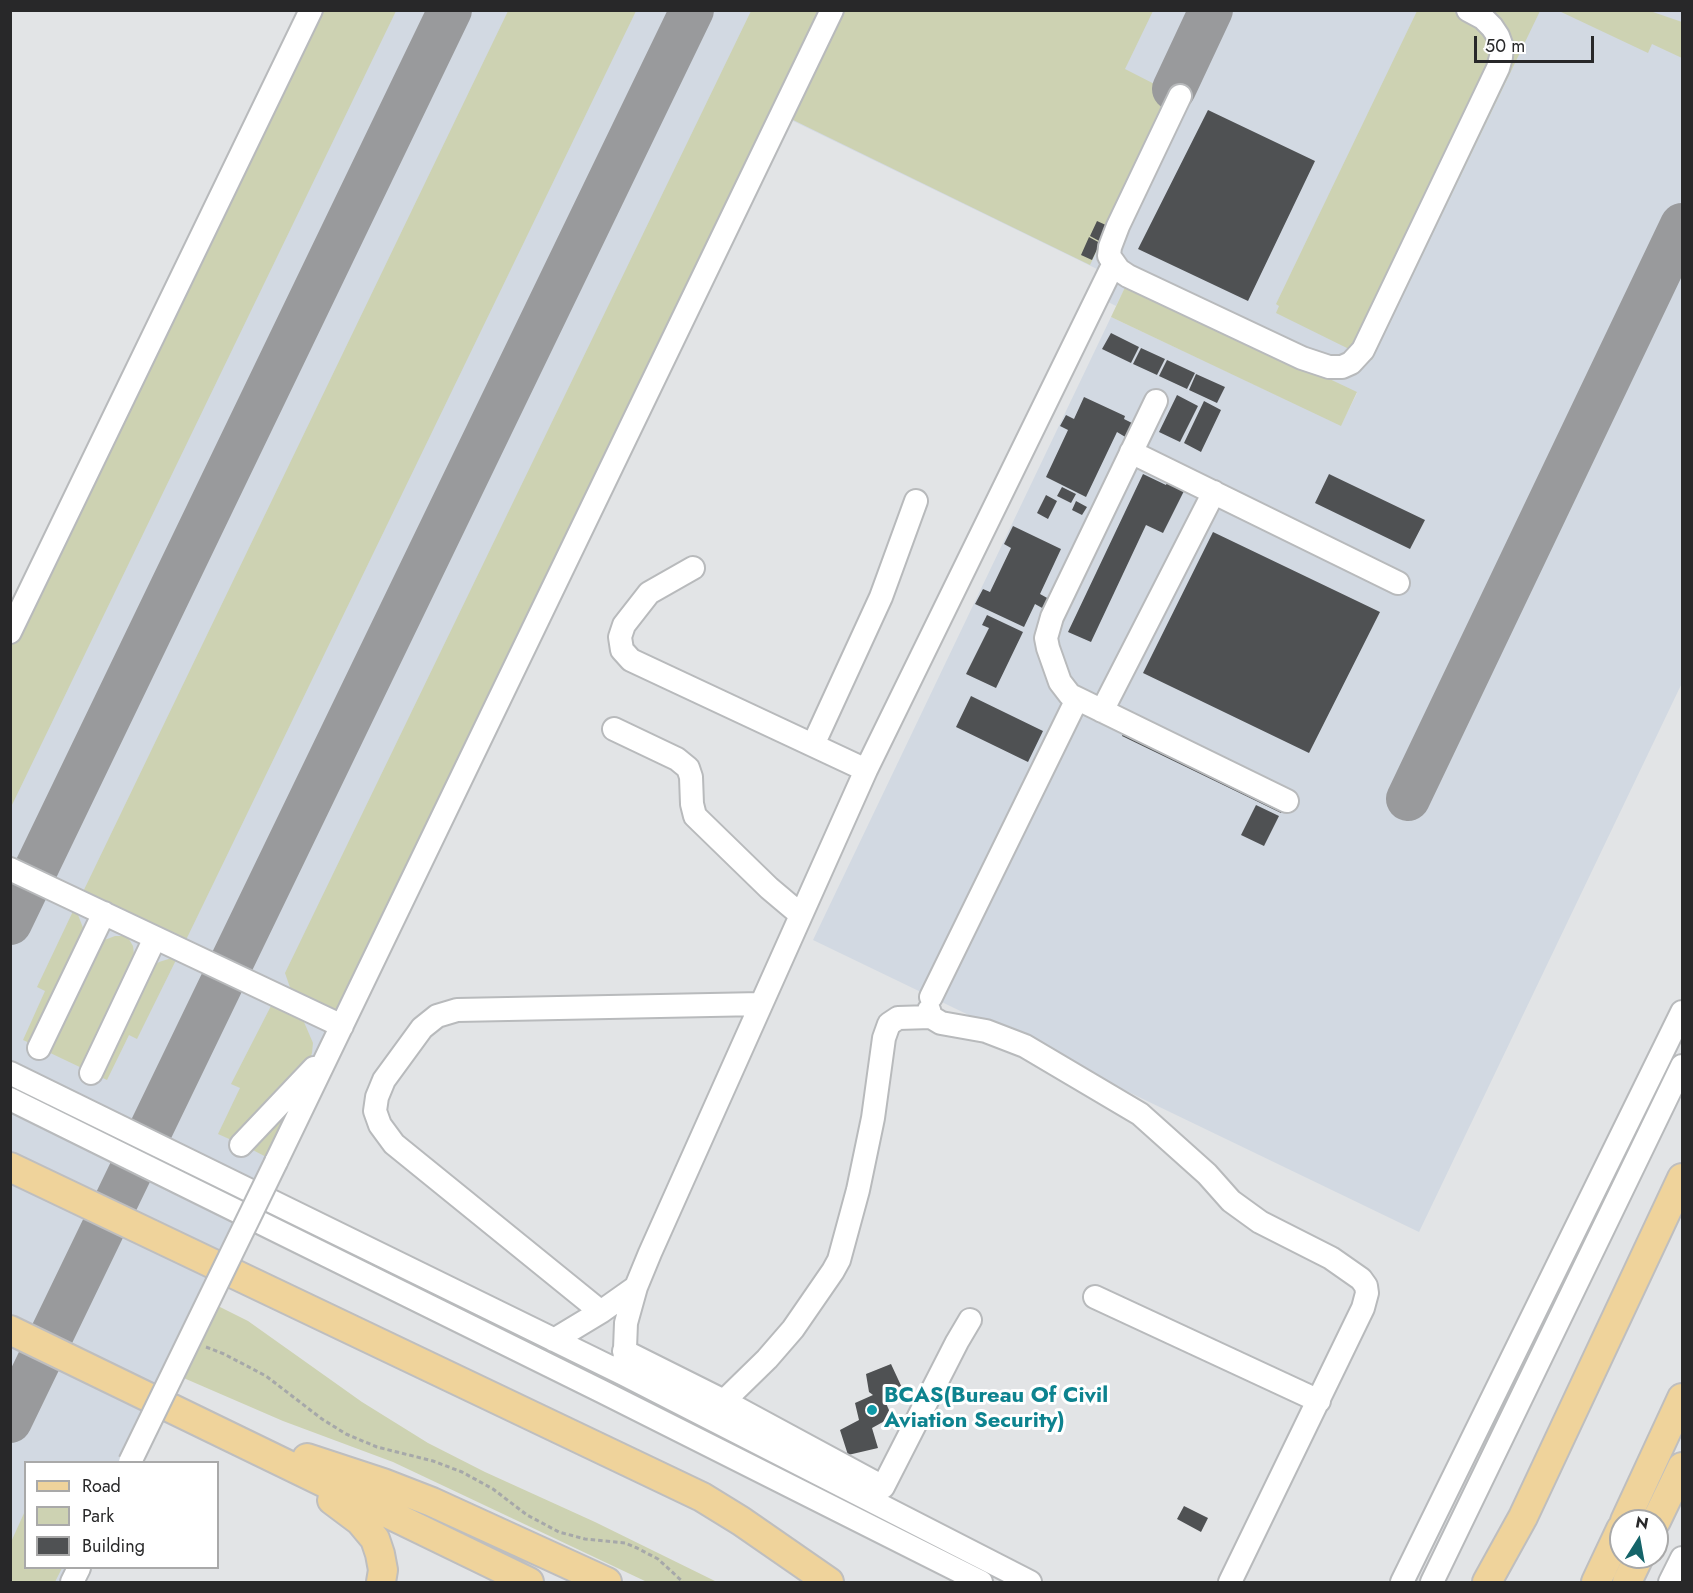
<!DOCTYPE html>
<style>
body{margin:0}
#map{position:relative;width:1693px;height:1593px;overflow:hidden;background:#e2e4e6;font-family:Jost,sans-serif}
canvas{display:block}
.frame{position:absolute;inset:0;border:12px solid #282829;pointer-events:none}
.legend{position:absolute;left:24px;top:1461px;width:195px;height:108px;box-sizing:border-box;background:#fff;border:2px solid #a9a9a9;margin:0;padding:8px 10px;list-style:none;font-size:18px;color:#282829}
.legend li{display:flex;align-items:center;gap:12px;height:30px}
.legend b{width:30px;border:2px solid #a9a9a9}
.north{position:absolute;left:1609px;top:1509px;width:60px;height:60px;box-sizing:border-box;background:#fff;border:2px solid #a9a9a9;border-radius:50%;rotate:11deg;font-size:16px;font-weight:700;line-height:24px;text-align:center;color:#282829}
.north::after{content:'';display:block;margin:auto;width:21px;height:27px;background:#156469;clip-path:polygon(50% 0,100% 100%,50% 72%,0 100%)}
.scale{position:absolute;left:1474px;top:36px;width:120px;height:27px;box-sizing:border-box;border:3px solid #282829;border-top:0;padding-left:8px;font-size:18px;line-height:21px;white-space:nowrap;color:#282829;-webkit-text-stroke:4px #fff;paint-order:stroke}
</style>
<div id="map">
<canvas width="1693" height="1593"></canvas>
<div class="frame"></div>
<ul class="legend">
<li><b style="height:8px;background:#efd39b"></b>Road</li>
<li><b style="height:16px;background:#cdd2b2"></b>Park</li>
<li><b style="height:16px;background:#4f5153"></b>Building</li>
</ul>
<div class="north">N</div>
<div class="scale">50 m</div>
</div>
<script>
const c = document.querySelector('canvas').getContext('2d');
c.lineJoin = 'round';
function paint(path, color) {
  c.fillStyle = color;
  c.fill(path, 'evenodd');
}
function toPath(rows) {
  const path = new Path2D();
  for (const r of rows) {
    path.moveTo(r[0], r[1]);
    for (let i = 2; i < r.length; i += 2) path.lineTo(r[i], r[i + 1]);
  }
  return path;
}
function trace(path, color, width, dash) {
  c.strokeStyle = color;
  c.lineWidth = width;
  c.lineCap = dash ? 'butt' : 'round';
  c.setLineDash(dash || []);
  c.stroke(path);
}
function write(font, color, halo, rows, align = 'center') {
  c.font = font + ' Jost,sans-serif';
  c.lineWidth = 6;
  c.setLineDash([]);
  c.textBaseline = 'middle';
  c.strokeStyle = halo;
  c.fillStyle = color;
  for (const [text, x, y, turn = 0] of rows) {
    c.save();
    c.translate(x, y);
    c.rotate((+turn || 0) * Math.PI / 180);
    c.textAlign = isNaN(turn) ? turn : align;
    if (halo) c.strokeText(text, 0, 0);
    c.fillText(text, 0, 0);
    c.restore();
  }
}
paint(toPath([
 [303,11,1682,11,1682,683,1419,1232,813,940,1111,317,1341,425,1357,393,1127,284,1116,306,1086,291,1097,269,787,118,137,1462,26,1462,26,1568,86,1568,79,1582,11,1582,10,617]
]), '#d2d9e2');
paint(toPath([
 [316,11,396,11,11,807,10,642],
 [508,11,636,11,184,944,81,896],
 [751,11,827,11,340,1015,293,996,285,973],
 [838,11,1153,11,1125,69,1172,93,1090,265,787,117],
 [1417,11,1452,11,1474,21,1482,26,1496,53,1353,351,1276,313,1279,306,1276,304],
 [1489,11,1540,11,1372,360,1364,356,1509,42,1508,31,1500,18],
 [1650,11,1682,22,1682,58,1652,44,1648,53,1559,11],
 [1127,283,1357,392,1341,426,1111,317],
 [75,907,85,933,34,1045,23,1040,45,991,37,987],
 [115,936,127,936,133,946,135,963,86,1070,44,1050,102,941],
 [178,956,137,1039,129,1035,107,1080,96,1075,151,968,159,962],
 [272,1004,304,1022,313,1043,312,1053,309,1061,236,1142,218,1134,240,1088,231,1084],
 [313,1078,272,1160,247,1147],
 [214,1304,248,1321,362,1402,428,1443,485,1472,595,1522,717,1582,647,1582,393,1462,283,1421,179,1376],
 [25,1511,26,1568,62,1568,55,1582,11,1582,11,1542]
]), '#cdd2b2');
trace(toPath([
 [1174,89,1211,10],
 [1408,799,1682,225],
 [10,923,450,10],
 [10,1421,692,10]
]), '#999a9c', 44);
paint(toPath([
 [1208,110,1315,161,1248,301,1138,249],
 [1097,221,1108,226,1101,242,1090,236],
 [1089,237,1100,243,1092,260,1081,255],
 [1111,333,1139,347,1131,363,1102,349],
 [1141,348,1165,359,1157,375,1133,364],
 [1167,360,1195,373,1187,389,1159,376],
 [1196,374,1225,387,1217,403,1189,390],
 [1177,395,1198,406,1180,442,1159,432],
 [1084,397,1125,416,1124,419,1134,424,1127,438,1117,432,1086,497,1046,477,1068,430,1060,426,1066,415,1074,419],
 [1204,401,1221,410,1201,452,1184,443],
 [1143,474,1166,485,1169,478,1186,487,1163,533,1146,525,1091,642,1068,632],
 [1329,474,1425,520,1410,549,1315,503],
 [1062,487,1076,494,1071,503,1057,496],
 [1046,495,1057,501,1048,519,1037,513],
 [1076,501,1087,507,1082,515,1072,510],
 [1013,526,1061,549,1040,594,1049,599,1044,609,1035,604,1024,627,975,604,983,589,990,592,1011,548,1004,544],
 [1213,532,1380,612,1309,753,1143,673],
 [987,615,1023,632,996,688,966,674,989,628,982,625],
 [971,696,1043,731,1028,762,956,727],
 [1126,727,1286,804,1281,813,1122,736],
 [1256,805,1279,816,1264,846,1241,835],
 [891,1364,904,1392,885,1401,892,1417,872,1428,878,1448,848,1455,840,1430,859,1420,855,1403,873,1395,869,1392,866,1374],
 [1184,1506,1208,1518,1201,1532,1177,1519]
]), '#4f5153');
const minor = toPath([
 [1180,96,1118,226,1110,247,1109,256,1119,270,1128,276,1302,358,1329,367,1342,367,1351,363,1363,350,1498,68,1501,57,1502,47,1498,36,1492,27,1483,18,1468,10],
 [1156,401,1052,617,1046,638,1048,648,1060,682,1070,695,1287,801],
 [1131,452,1398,583],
 [693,568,649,593,624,625,620,637,622,650,631,660,866,770],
 [10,632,311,10],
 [1102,711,1214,492],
 [614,729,677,759,688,768,691,777,692,804,695,816,769,888,801,915],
 [813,745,881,597,916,501],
 [10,869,342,1026],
 [931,997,1077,699],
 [929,1010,931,1017,941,1023,986,1031,1025,1046,1140,1114,1207,1174,1231,1201,1260,1222,1331,1258,1361,1279,1366,1286,1367,1293,1363,1308,1230,1582],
 [39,1048,104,913],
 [10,1073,624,1374,1030,1582],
 [91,1073,155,938],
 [10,1099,603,1392,981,1582],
 [241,1145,314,1068],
 [276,1162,832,10],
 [636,1287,602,1311,595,1307,394,1144,380,1125,375,1111,377,1097,384,1080,422,1028,437,1016,457,1010,761,1004],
 [1095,1297,1319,1401],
 [554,1340,602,1311],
 [624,1351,724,1401,883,1487,957,1342,970,1320],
 [624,1374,626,1323,636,1287,650,1253,866,770,1114,263],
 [724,1401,767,1359,793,1329,833,1271,839,1260,858,1190,873,1118,884,1038,889,1024,898,1018,931,1017],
 [72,1582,79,1568],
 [1402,1582,1682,1012],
 [1432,1582,1682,1066],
 [1670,1582,1682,1558]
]);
const major = toPath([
 [10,1167,702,1497,741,1521,829,1582],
 [10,1330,529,1582],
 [307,1458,383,1483,432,1502,607,1582],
 [332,1500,360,1521,375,1539,380,1554,383,1570,381,1582],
 [1625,1521,1682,1398],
 [1656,1521,1682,1467],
 [1487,1582,1523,1517,1682,1178],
 [1596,1582,1621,1529],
 [1627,1582,1639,1557]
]);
trace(minor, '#b8babc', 26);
trace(major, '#bebebf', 32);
trace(toPath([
 [206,1347,224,1354,266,1376,322,1419,346,1434,377,1447,433,1461,462,1472,493,1489,527,1515,559,1532,585,1539,625,1543,637,1548,658,1559,683,1582]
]), '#a6a8a9', 3, [4.5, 3]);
trace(minor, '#fff', 22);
trace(major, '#efd39b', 28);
const minorBridge = toPath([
 [130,1462,276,1162]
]);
trace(minorBridge, '#b8babc', 26, []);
trace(minorBridge, '#fff', 22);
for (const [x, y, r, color] of [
 [872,1410,6,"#0f9aa8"]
]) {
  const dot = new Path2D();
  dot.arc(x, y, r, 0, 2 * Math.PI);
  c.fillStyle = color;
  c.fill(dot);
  trace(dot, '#fff', 2);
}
write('bold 22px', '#0d838f', '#fff', [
 ["BCAS(Bureau Of Civil",884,1397],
 ["Aviation Security)",884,1422]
], 'left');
</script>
